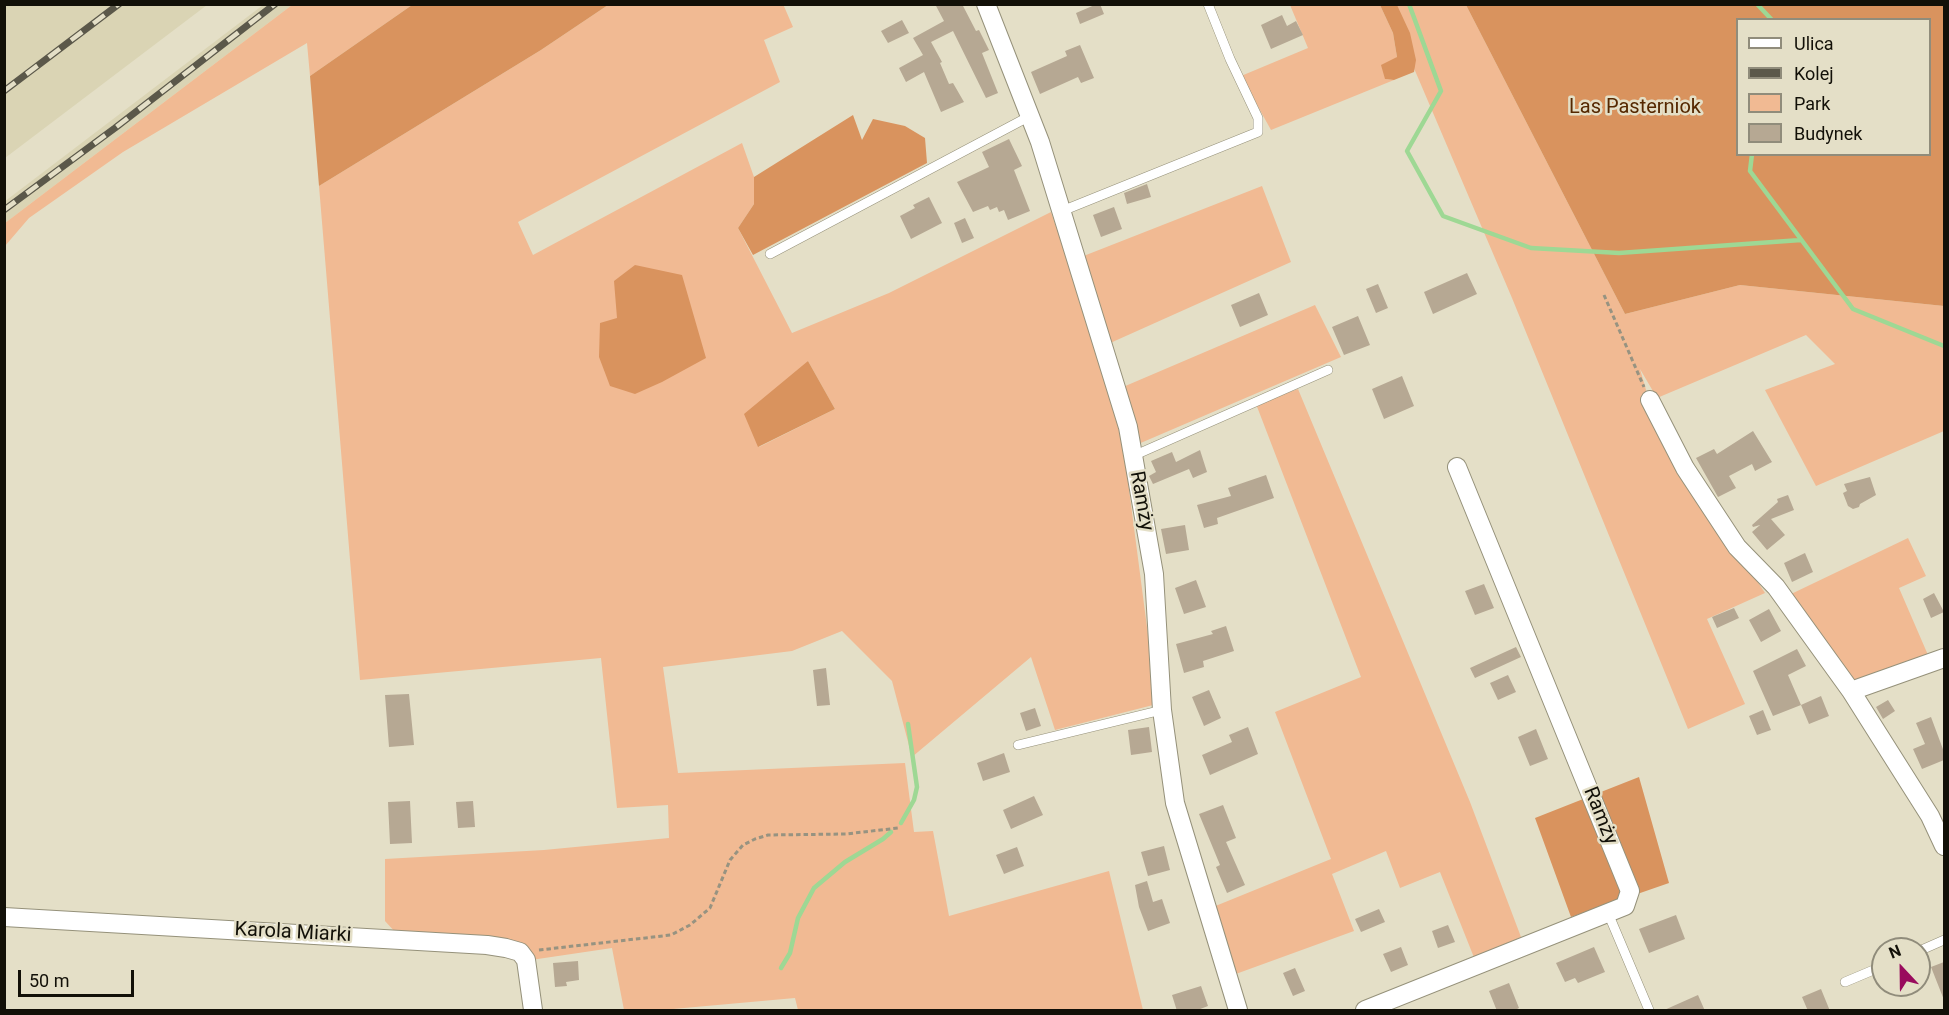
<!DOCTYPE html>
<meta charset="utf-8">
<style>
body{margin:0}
#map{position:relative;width:1949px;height:1015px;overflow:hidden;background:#e4dfc7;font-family:Roboto,sans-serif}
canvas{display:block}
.frame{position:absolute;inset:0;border:6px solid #121008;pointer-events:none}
.legend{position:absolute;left:1736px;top:18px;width:195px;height:138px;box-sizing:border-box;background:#e4dfc7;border:2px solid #908c7b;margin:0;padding:8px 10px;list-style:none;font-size:18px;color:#121008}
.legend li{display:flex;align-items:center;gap:12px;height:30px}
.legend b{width:30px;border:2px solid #908c7b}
.north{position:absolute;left:1871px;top:937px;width:60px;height:60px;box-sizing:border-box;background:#e4dfc7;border:2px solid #908c7b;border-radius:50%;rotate:338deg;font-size:16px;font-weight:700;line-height:24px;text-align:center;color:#121008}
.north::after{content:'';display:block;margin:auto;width:21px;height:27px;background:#990b5d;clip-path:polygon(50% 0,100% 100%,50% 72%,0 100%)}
.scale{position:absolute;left:18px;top:970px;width:116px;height:27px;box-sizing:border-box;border:3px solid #121008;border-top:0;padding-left:8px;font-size:18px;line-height:21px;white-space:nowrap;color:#121008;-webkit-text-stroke:4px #e4dfc7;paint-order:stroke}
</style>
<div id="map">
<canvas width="1949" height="1015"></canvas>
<div class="frame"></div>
<ul class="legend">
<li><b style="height:8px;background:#fff"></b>Ulica</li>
<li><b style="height:8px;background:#5b584a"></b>Kolej</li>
<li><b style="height:16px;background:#f1ba93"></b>Park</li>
<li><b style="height:16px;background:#b6a893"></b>Budynek</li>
</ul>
<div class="north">N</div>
<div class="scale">50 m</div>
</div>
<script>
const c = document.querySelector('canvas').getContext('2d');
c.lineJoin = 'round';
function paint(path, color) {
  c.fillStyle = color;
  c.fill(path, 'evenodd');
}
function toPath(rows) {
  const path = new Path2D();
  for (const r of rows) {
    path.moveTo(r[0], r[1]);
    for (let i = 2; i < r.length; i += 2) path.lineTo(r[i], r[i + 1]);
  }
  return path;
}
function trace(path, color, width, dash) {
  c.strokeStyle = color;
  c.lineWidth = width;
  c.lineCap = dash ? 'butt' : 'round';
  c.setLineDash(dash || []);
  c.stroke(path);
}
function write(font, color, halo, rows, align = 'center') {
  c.font = font + ' Roboto,sans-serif';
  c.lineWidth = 5;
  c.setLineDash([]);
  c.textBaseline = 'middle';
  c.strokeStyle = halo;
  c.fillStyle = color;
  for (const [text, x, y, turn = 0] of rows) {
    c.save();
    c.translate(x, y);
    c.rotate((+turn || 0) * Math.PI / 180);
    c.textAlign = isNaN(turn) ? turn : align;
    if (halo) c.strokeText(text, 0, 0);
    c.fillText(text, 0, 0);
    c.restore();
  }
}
paint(toPath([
 [5,4,207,4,207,5,5,158],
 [263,5,292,5,5,223,4,202]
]), '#dad4b4');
paint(toPath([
 [783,4,793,27,764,40,780,82,518,222,533,255,742,143,754,177,754,204,738,228,792,333,889,293,1051,212,1095,340,1121,428,1157,704,1055,730,1031,657,912,757,892,681,842,631,792,651,663,667,678,773,905,763,914,832,933,831,949,916,1109,871,1143,1010,798,1010,795,998,662,1010,624,1010,612,948,531,960,396,933,385,921,385,859,544,850,669,838,668,805,617,808,601,658,360,680,319,186,541,50,608,5],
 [808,361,835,409,759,447],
 [292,5,412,5,310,76,307,43,123,152,29,218,5,246,5,223],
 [1290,5,1380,5,1393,33,1397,57,1385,79,1394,80,1271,130,1241,76,1308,48],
 [1387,5,1466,5,1625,314,1740,285,1944,306,1944,431,1816,486,1765,390,1835,364,1806,335,1657,398,1640,369,1657,428,1765,593,1707,619,1745,704,1688,729,1512,298],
 [1262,186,1291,262,1108,344,1081,257],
 [1315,305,1341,357,1136,445,1123,387],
 [1298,389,1470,802,1521,937,1475,960,1440,872,1400,888,1386,851,1332,874,1354,931,1233,975,1213,907,1331,859,1275,712,1361,677,1256,404],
 [1908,538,1926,576,1899,588,1928,655,1854,682,1789,595]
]), '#f1ba93');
paint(toPath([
 [412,5,608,5,541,50,319,186,310,76],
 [1380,5,1397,5,1410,33,1416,60,1414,72,1394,80,1385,79,1381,65,1397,57,1393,33],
 [1466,5,1944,5,1944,306,1740,285,1625,314],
 [1738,20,1930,20,1930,154,1738,154],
 [853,115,862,140,873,119,905,126,925,138,927,163,753,255,738,228,754,204,754,177],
 [635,265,682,275,706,358,662,382,635,394,610,386,599,357,600,323,617,318,614,281],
 [808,361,835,409,758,447,744,414],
 [1639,777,1669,883,1571,917,1535,818]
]), '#d9935e');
trace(toPath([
 [1409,4,1441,91,1407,151,1443,216,1531,248,1619,253,1801,240],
 [1757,4,1772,20],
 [1752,154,1750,171,1853,309,1944,346],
 [901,823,914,800,917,787,908,724],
 [781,968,790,953,798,918,814,888,845,862,883,839,891,832]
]), '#9ed894', 4.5);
paint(toPath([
 [935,4,962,4,976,31,979,30,989,50,982,53,998,93,986,98,953,31,931,42,942,62,940,63,949,84,953,83,964,102,941,112,924,72,906,82,899,68,923,55,913,38,944,21],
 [1097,4,1100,4,1104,14,1080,24,1076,13],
 [1282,15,1287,26,1296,21,1303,35,1271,49,1261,25],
 [902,20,909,33,888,43,881,31],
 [1080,45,1094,78,1081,83,1078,77,1040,94,1031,72,1067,56,1065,51],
 [1009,139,1022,166,1014,170,1030,211,1008,220,1004,210,999,212,997,207,990,210,988,206,973,212,957,182,989,167,982,152],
 [1147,184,1151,197,1127,204,1124,193],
 [929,197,942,223,911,239,900,216,915,208,913,205],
 [1114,207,1122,229,1101,237,1093,215],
 [965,218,974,238,962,243,954,223],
 [1467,273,1477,294,1433,314,1424,292],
 [1378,284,1388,308,1376,313,1366,289],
 [1259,293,1268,315,1240,327,1231,305],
 [1358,316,1370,345,1344,355,1332,327],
 [1402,376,1414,406,1384,419,1372,389],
 [1753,431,1772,462,1755,471,1752,464,1729,476,1736,488,1718,497,1696,458,1714,449,1717,454],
 [1200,450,1207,472,1193,478,1189,469,1153,484,1149,476,1156,472,1151,461,1172,452,1176,462],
 [1266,475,1274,498,1217,518,1218,524,1204,528,1197,505,1231,496,1228,488],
 [1870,477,1876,495,1860,504,1859,507,1853,509,1848,506,1843,493,1847,491,1844,484],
 [1788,495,1794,510,1771,519,1785,535,1767,550,1752,532,1760,525,1753,527,1752,525,1778,502,1777,499],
 [1185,525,1189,550,1166,554,1161,529],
 [1805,553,1813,572,1792,582,1784,563],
 [1196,580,1206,607,1184,614,1175,588],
 [1484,584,1494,608,1475,615,1465,591],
 [1934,593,1944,612,1931,618,1923,599],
 [1734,608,1739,618,1717,628,1712,617],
 [1769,609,1781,631,1761,642,1749,620],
 [1226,626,1234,651,1203,661,1204,667,1184,673,1176,644,1213,634,1211,631],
 [1516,647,1521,657,1475,678,1470,668],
 [1797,649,1806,666,1788,675,1801,705,1773,716,1753,671],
 [826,668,830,705,817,706,813,670],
 [1508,675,1516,692,1498,700,1490,683],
 [1209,690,1221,718,1204,726,1192,697],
 [409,694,414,745,389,747,385,695],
 [1821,696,1829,716,1809,724,1801,705],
 [1888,700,1895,711,1883,719,1876,707],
 [1035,708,1041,726,1026,731,1020,713],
 [1763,710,1771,730,1757,735,1749,716],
 [1931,717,1944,752,1944,760,1922,769,1913,749,1925,744,1916,723],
 [1149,727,1152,752,1131,755,1128,730],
 [1248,727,1258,754,1210,775,1202,755,1232,742,1229,735],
 [1536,729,1548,759,1530,766,1518,737],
 [1004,753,1010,772,983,781,977,763],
 [1034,796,1043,815,1011,829,1003,810],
 [410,801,412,843,390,844,388,802],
 [473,801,475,827,458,828,456,802],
 [1223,805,1236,838,1226,842,1245,885,1227,893,1216,867,1220,865,1199,814],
 [1164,846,1170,870,1148,876,1141,852],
 [1017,847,1024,866,1004,874,996,855],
 [1147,881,1153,902,1162,899,1170,923,1148,931,1139,907,1135,885],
 [1379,909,1385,922,1361,932,1355,919],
 [1676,915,1685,939,1649,953,1639,929],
 [1448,925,1455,942,1438,948,1432,931],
 [1401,947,1408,965,1391,972,1383,954],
 [1594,947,1605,972,1578,983,1575,978,1565,982,1556,963],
 [578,961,579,980,566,982,567,986,555,987,553,963],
 [1944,962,1944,1000,1931,967],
 [1295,968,1305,991,1293,996,1283,973],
 [1509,983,1519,1008,1513,1011,1497,1011,1489,991],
 [1201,986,1208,1006,1195,1011,1177,1011,1172,995],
 [1821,989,1830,1011,1808,1011,1802,997],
 [1698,995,1705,1011,1662,1011]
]), '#b6a893');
const lane = toPath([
 [1062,211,1258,132,1258,118,1230,59,1208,4],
 [770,254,1030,116],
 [1133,456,1328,370],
 [1018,745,1162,710],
 [1608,913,1649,1010],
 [1919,951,1944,940],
 [1845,982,1883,966]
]);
const street = toPath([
 [986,4,1040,142,1128,427,1154,574,1162,710,1175,803,1238,1010],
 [1650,400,1685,468,1737,547,1776,587,1851,691,1930,816,1944,846],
 [1851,691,1944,658],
 [4,917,487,945,506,948,520,952,526,960,533,1010],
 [1365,1010,1625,906,1630,891,1457,467]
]);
trace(lane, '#95917a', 10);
trace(street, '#95917a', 20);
trace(toPath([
 [1604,295,1644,387],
 [539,950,671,935,690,925,710,908,730,860,743,845,755,839,768,835,846,834,898,828]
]), '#979381', 3, [4.5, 3]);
trace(lane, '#fff', 9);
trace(street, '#fff', 18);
const rail = toPath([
 [4,91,119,4],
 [4,210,115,128,275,4]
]);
trace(rail, '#5b584a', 7);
trace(rail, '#e4dfc7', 4.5, [14]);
write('20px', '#552800', '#e4dfc7', [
 ["Las Pasterniok",1635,108]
]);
write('20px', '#121008', '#e4dfc7', [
 ["Ramży",1141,501,80],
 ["Ramży",1600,816,68],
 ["Karola Miarki",293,933,3]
]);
</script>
